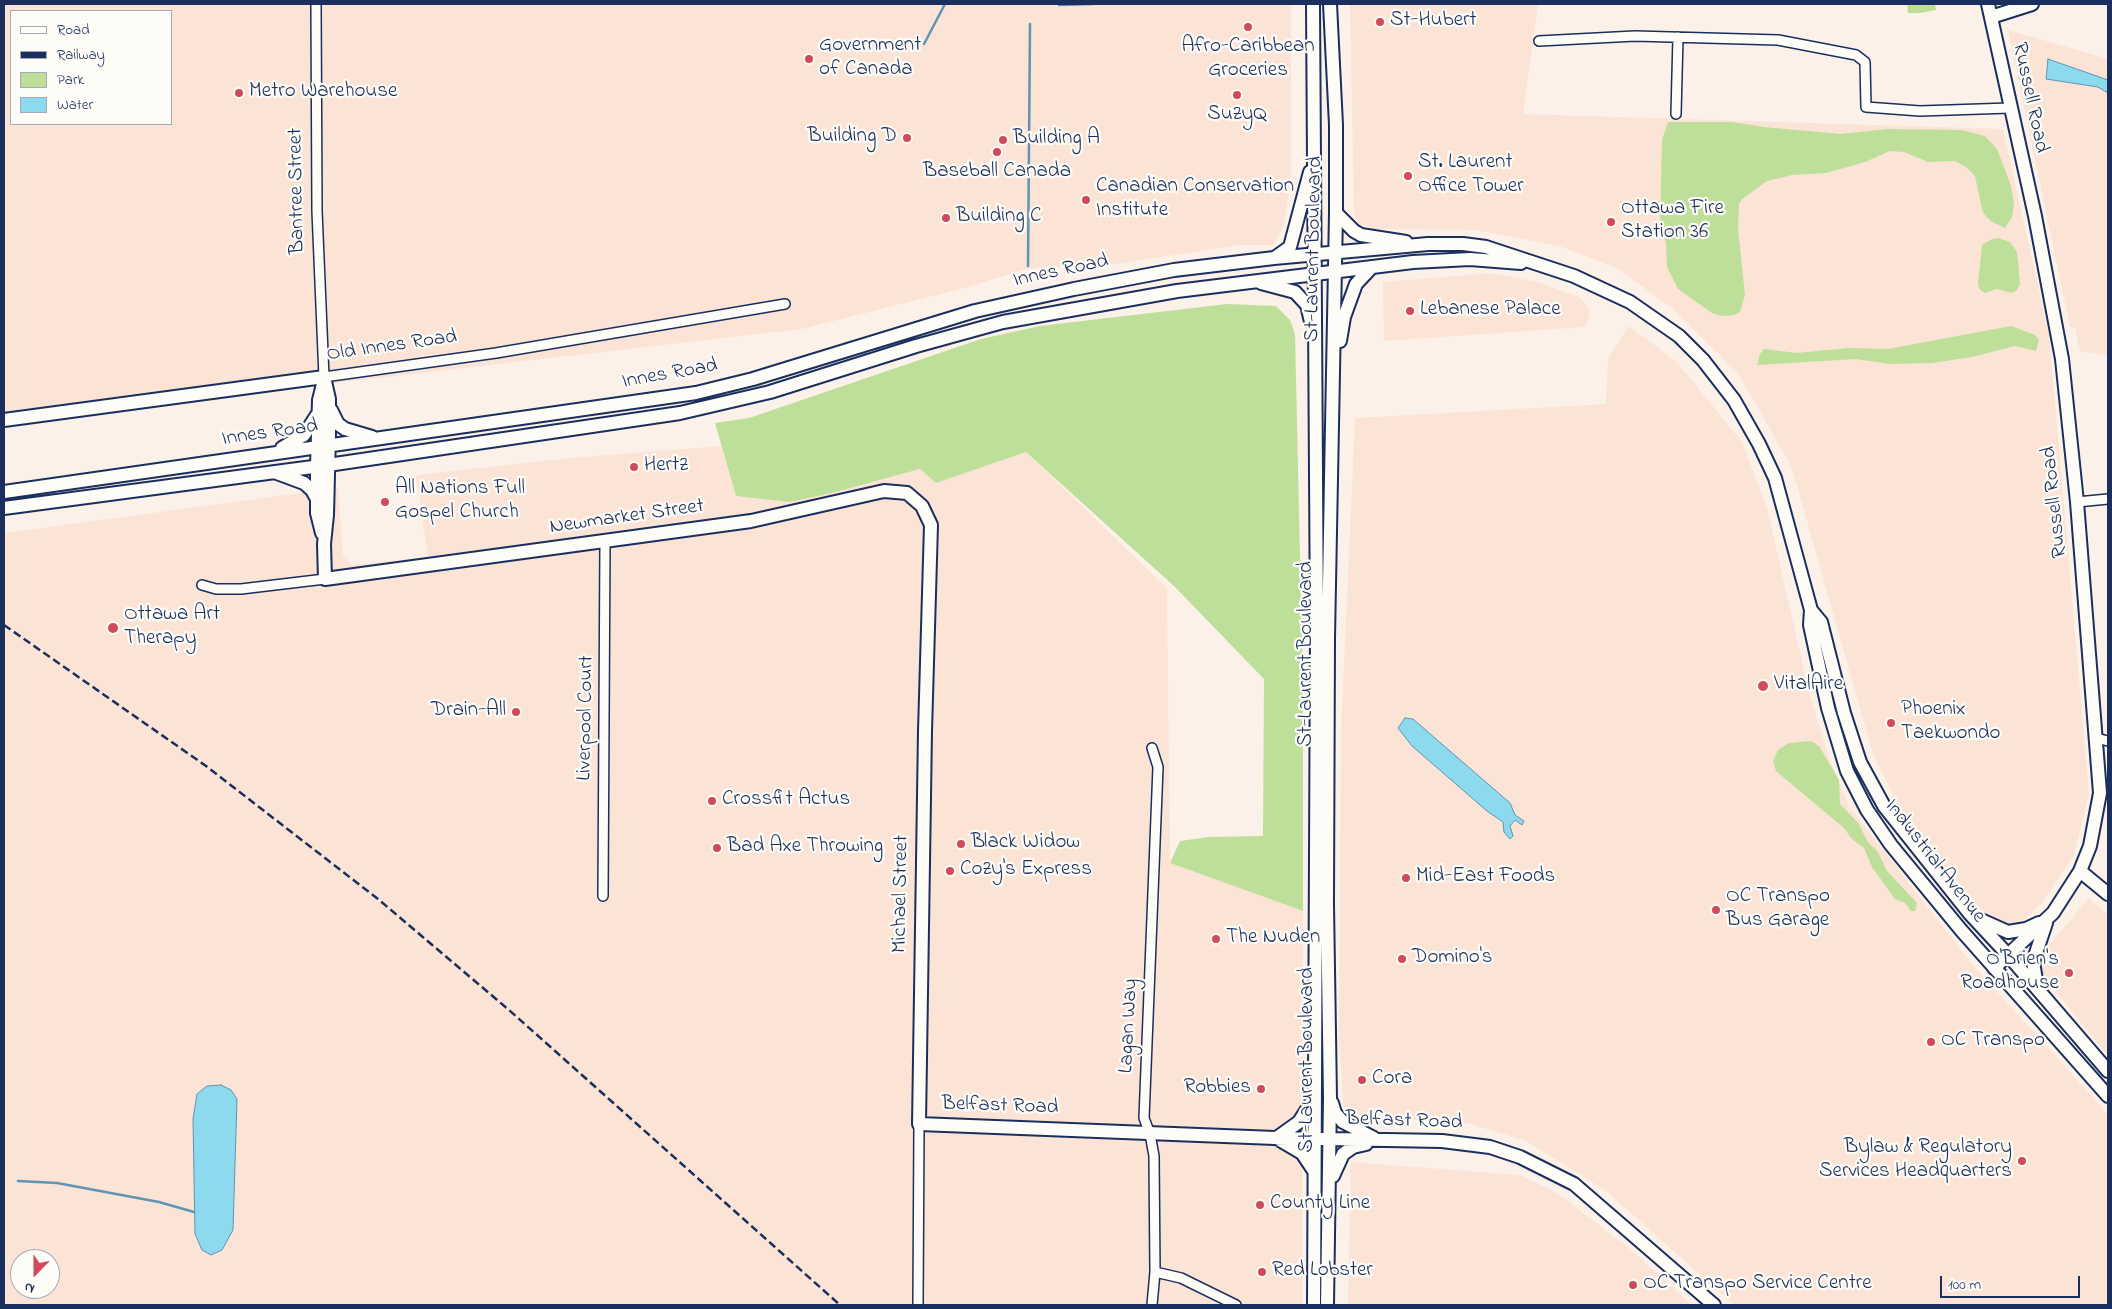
<!DOCTYPE html>
<style>
body{margin:0}
#map{position:relative;width:2112px;height:1309px;overflow:hidden;background:#fcf1e8;font-family:"Indie Flower",sans-serif}
canvas{display:block}
.frame{position:absolute;inset:0;border:5px solid #1b2f5e;pointer-events:none}
.legend{position:absolute;left:10px;top:10px;width:162px;height:115px;box-sizing:border-box;background:#fdfcf7;border:1px solid #a3aaba;margin:0;padding:6px 9px;list-style:none;font-size:15px;color:#1b2f5e}
.legend li{display:flex;align-items:center;gap:10px;height:25px}
.legend b{width:25px;border:1px solid #a3aaba}
.north{position:absolute;left:10px;top:1249px;width:50px;height:50px;box-sizing:border-box;background:#fdfcf7;border:1px solid #a3aaba;border-radius:50%;rotate:202deg;font-size:14px;font-weight:700;line-height:20px;text-align:center;color:#1b2f5e}
.north::after{content:'';display:block;margin:auto;width:18px;height:22px;background:#d1495b;clip-path:polygon(50% 0,100% 100%,50% 72%,0 100%)}
.scale{position:absolute;left:1940px;top:1276px;width:140px;height:22px;box-sizing:border-box;border:2px solid #1b2f5e;border-top:0;padding-left:6px;font-size:15px;line-height:18px;white-space:nowrap;color:#1b2f5e;-webkit-text-stroke:4px #fdfcf7;paint-order:stroke}
</style>
<div id="map">
<canvas width="2112" height="1309"></canvas>
<div class="frame"></div>
<ul class="legend">
<li><b style="height:6px;background:#fdfcf7"></b>Road</li>
<li><b style="height:6px;background:#1b2f5e"></b>Railway</li>
<li><b style="height:14px;background:#bddf99"></b>Park</li>
<li><b style="height:14px;background:#8dd9ee"></b>Water</li>
</ul>
<div class="north">N</div>
<div class="scale">100 m</div>
</div>
<script>
const c = document.querySelector('canvas').getContext('2d');
c.lineJoin = 'round';
function paint(path, color) {
  c.fillStyle = color;
  c.fill(path, 'evenodd');
}
function toPath(rows) {
  const path = new Path2D();
  for (const r of rows) {
    path.moveTo(r[0], r[1]);
    for (let i = 2; i < r.length; i += 2) path.lineTo(r[i], r[i + 1]);
  }
  return path;
}
function trace(path, color, width, dash) {
  c.strokeStyle = color;
  c.lineWidth = width;
  c.lineCap = dash ? 'butt' : 'round';
  c.setLineDash(dash || []);
  c.stroke(path);
}
function write(font, color, halo, rows, align = 'center') {
  c.font = font + ' "Indie Flower",sans-serif';
  c.lineWidth = 4.5;
  c.setLineDash([]);
  c.textBaseline = 'middle';
  c.strokeStyle = halo;
  c.fillStyle = color;
  for (const [text, x, y, turn = 0] of rows) {
    c.save();
    c.translate(x, y);
    c.rotate((+turn || 0) * Math.PI / 180);
    c.textAlign = isNaN(turn) ? turn : align;
    if (halo) c.strokeText(text, 0, 0);
    c.fillText(text, 0, 0);
    c.restore();
  }
}
paint(toPath([
 [4,4,1291,4,1291,178,1284,225,1273,245,1239,245,1117,264,1027,269,961,289,802,329,179,401,4,426],
 [11,11,171,11,171,124,11,124],
 [1350,4,1538,4,1523,114,2003,129,2049,335,2089,793,2074,855,2042,903,2026,918,2008,926,1993,920,1978,906,1903,815,1873,754,1792,468,1738,373,1672,308,1617,268,1559,246,1475,230,1374,229,1359,224,1354,213],
 [2008,30,2108,59,2108,355,2080,352,2075,328,2070,327],
 [1489,273,1538,282,1579,297,1588,306,1590,315,1585,327,1384,341,1383,282],
 [1629,326,1677,362,1742,442,1767,508,1809,692,1828,755,1849,806,1971,963,2108,1114,2108,1305,1734,1305,1605,1190,1526,1141,1467,1123,1344,1116,1339,1038,1341,732,1355,418,1606,404,1608,358],
 [721,446,736,496,832,493,920,469,936,483,1026,452,1167,588,1170,863,1303,911,1302,1305,4,1305,4,533,338,488,343,556,352,565,428,557,416,475,570,458],
 [20,1259,50,1259,50,1289,20,1289],
 [2089,898,2108,915,2108,1056,2043,976,2039,957],
 [1351,1162,1520,1175,1557,1193,1630,1249,1692,1305,1348,1305]
]), '#fbe4d6');
paint(toPath([
 [1907,4,1935,4,1936,10,1920,13,1908,13],
 [1668,122,1732,122,1764,127,1840,134,1887,129,1962,130,1985,136,1997,149,2011,186,2014,204,2012,217,2005,228,1992,222,1983,213,1975,176,1966,167,1955,161,1928,162,1904,152,1890,151,1865,162,1826,173,1792,175,1767,181,1742,199,1739,204,1738,229,1745,295,1740,312,1734,315,1721,316,1712,313,1678,289,1667,267,1666,242,1660,230,1662,140],
 [1998,238,2010,242,2017,252,2020,284,2017,290,2012,293,1997,289,1985,293,1980,290,1978,284,1982,245,1992,239],
 [1227,304,1276,306,1290,320,1295,334,1303,693,1303,911,1170,863,1180,841,1209,837,1263,836,1264,679,1174,586,1026,452,936,483,920,469,832,493,789,502,736,496,715,423,749,418,981,339,1040,326],
 [2011,326,2035,335,2039,340,2036,351,2015,346,1972,357,1932,363,1890,364,1856,359,1757,365,1760,354,1764,349,1797,353,1848,348,1888,349],
 [1811,741,1819,746,1839,780,1840,804,1859,824,1867,841,1878,852,1887,871,1917,903,1915,911,1911,911,1905,903,1895,899,1872,867,1864,848,1851,838,1844,828,1776,771,1773,761,1778,750,1789,743]
]), '#bddf99');
const water = toPath([
 [2048,59,2108,80,2108,93,2098,87,2046,79,2048,59],
 [1405,718,1413,719,1510,803,1515,815,1524,821,1522,825,1515,820,1510,826,1513,836,1510,839,1504,832,1503,822,1487,811,1412,746,1398,728,1405,718],
 [221,1085,231,1090,237,1099,233,1230,222,1250,211,1255,202,1250,195,1234,193,1119,197,1094,207,1086,221,1085]
]);
paint(water, '#8dd9ee');
trace(water, '#5f95b4', 1);
trace(toPath([
 [1059,5,1093,4],
 [924,44,945,4],
 [1028,266,1030,24],
 [18,1181,57,1183,159,1202,194,1212]
]), '#5f95b4', 2.5);
const street = toPath([
 [316,4,317,211,324,377,496,353,785,304],
 [1539,41,1635,36,1778,40,1856,55,1865,62,1866,107,1920,111,2010,108],
 [1676,114,1678,37],
 [2077,502,2108,499],
 [202,585,216,589,241,589,325,579],
 [2096,738,2108,741],
 [1152,748,1158,767,1144,1118,1150,1134,1154,1156,1155,1272,1152,1305],
 [603,896,605,541],
 [1155,1272,1181,1278,1236,1305],
 [918,1305,919,1124]
]);
const secondary = toPath([
 [1313,4,1317,629,1314,1305],
 [1988,4,2035,216,2062,359,2077,502,2100,793,2090,846,2080,871,2053,913,1994,968],
 [1991,17,2032,4],
 [1336,213,1354,231,1361,235,1406,242],
 [1276,257,1290,247,1310,172],
 [1261,283,1295,292,1307,305,1311,322],
 [1340,341,1344,317,1356,284,1372,267],
 [324,377,329,399,329,434,327,515,324,544,325,579,751,521,884,491,907,493,922,506,931,525,925,731,919,1124,1275,1138,1442,1141,1490,1147,1520,1157,1574,1184,1714,1305],
 [331,410,338,424,345,429,372,437],
 [4,420,324,377],
 [282,448,304,435,317,415],
 [277,473,304,483,312,490,317,499],
 [4,492,696,393,753,379,975,311,1074,289,1174,270,1274,258,1428,244,1463,244,1486,247,1574,276,1630,302,1679,336,1703,360,1734,400,1759,444,1775,478,1811,610,1810,625,1828,708,1847,771,1867,810,1891,845,1961,930,2108,1096],
 [4,508,328,465,680,413,770,392,916,346,1003,322,1177,291,1413,262,1470,259,1521,263],
 [322,533,317,513,317,466,319,400,324,380],
 [1811,610,1821,622,1844,713,1860,762,1884,806,1970,914,2009,956,2108,1071],
 [2080,871,2108,894],
 [1981,920,2008,932,2026,929,2039,923],
 [2037,986,2033,962,2046,923],
 [1332,1103,1335,1113,1343,1122,1374,1138],
 [1278,1137,1299,1122,1313,1100],
 [1280,1140,1302,1153,1314,1171],
 [1333,1176,1343,1154,1353,1147,1366,1144],
 [1327,1305,1330,1098,1327,904,1328,638,1336,213,1336,125,1330,4]
]);
trace(street, '#1b2f5e', 12);
trace(secondary, '#1b2f5e', 16);
trace(street, '#fdfcf7', 9);
trace(secondary, '#fdfcf7', 12);
trace(toPath([
 [4,625,206,766,378,899,509,1010,840,1305]
]), '#1b2f5e', 2.5, [8, 4]);
for (const [x, y, r, color] of [
 [1380,22,5,"#d1495b"],
 [1248,27,5,"#d1495b"],
 [809,59,5,"#d1495b"],
 [239,93,5,"#d1495b"],
 [1237,95,5,"#d1495b"],
 [907,138,5,"#d1495b"],
 [1003,140,5,"#d1495b"],
 [997,152,5,"#d1495b"],
 [1408,176,5,"#d1495b"],
 [1086,200,5,"#d1495b"],
 [946,218,5,"#d1495b"],
 [1611,222,5,"#d1495b"],
 [1410,311,5,"#d1495b"],
 [634,467,5,"#d1495b"],
 [385,502,5,"#d1495b"],
 [113,628,6,"#d1495b"],
 [1763,686,6,"#d1495b"],
 [516,712,5,"#d1495b"],
 [1891,723,5,"#d1495b"],
 [712,801,5,"#d1495b"],
 [961,844,5,"#d1495b"],
 [717,848,5,"#d1495b"],
 [950,871,5,"#d1495b"],
 [1406,878,5,"#d1495b"],
 [1716,910,5,"#d1495b"],
 [1216,939,5,"#d1495b"],
 [1402,959,5,"#d1495b"],
 [2069,973,5,"#d1495b"],
 [1931,1042,5,"#d1495b"],
 [1362,1080,5,"#d1495b"],
 [1261,1089,5,"#d1495b"],
 [2022,1161,5,"#d1495b"],
 [1260,1205,5,"#d1495b"],
 [1262,1272,5,"#d1495b"],
 [1633,1285,5,"#d1495b"]
]) {
  const dot = new Path2D();
  dot.arc(x, y, r, 0, 2 * Math.PI);
  c.fillStyle = color;
  c.fill(dot);
  trace(dot, '#fdfcf7', 2);
}
write('21px', '#1b2f5e', '#fdfcf7', [
 ["St-Hubert",1390,22],
 ["Government",819,47],
 ["of Canada",819,71],
 ["Afro-Caribbean",1248,48,"center"],
 ["Groceries",1248,72,"center"],
 ["Metro Warehouse",249,93],
 ["SuzyQ",1237,116,"center"],
 ["Building D",897,138,"right"],
 ["Building A",1013,140],
 ["St. Laurent",1418,164],
 ["Office Tower",1418,188],
 ["Baseball Canada",997,173,"center"],
 ["Canadian Conservation",1096,188],
 ["Institute",1096,212],
 ["Ottawa Fire",1621,210],
 ["Station 36",1621,234],
 ["Building C",956,218],
 ["Lebanese Palace",1420,311],
 ["Hertz",644,467],
 ["All Nations Full",395,490],
 ["Gospel Church",395,514],
 ["Ottawa Art",124,616],
 ["Therapy",124,640],
 ["VitalAire",1774,686],
 ["Phoenix",1901,711],
 ["Taekwondo",1901,735],
 ["Drain-All",506,712,"right"],
 ["Crossfit Actus",722,801],
 ["Black Widow",971,844],
 ["Bad Axe Throwing",727,848],
 ["Cozy's Express",960,871],
 ["Mid-East Foods",1416,878],
 ["OC Transpo",1726,898],
 ["Bus Garage",1726,922],
 ["The Nuden",1226,939],
 ["Domino's",1412,959],
 ["O'Brien's",2059,961,"right"],
 ["Roadhouse",2059,985,"right"],
 ["OC Transpo",1941,1042],
 ["Cora",1372,1080],
 ["Robbies",1251,1089,"right"],
 ["Bylaw & Regulatory",2012,1149,"right"],
 ["Services Headquarters",2012,1173,"right"],
 ["County Line",1270,1205],
 ["Red Lobster",1272,1272],
 ["OC Transpo Service Centre",1643,1285]
], 'left');
write('21px', '#1b2f5e', '#fdfcf7', [
 ["Russell Road",2029,98,78],
 ["Bantree Street",298,191,-91],
 ["St-Laurent Boulevard",1315,249,-89],
 ["Innes Road",1061,272,-12],
 ["Old Innes Road",392,347,-8],
 ["Innes Road",670,375,-10],
 ["Innes Road",270,434,-8],
 ["Russell Road",2056,502,-96],
 ["Newmarket Street",627,518,-8],
 ["St-Laurent Boulevard",1308,654,-90],
 ["Liverpool Court",587,718,-89],
 ["Industrial Avenue",1934,862,52],
 ["Michael Street",902,894,-89],
 ["Lagan Way",1130,1026,-87],
 ["St-Laurent Boulevard",1309,1060,-90],
 ["Belfast Road",1000,1107,2],
 ["Belfast Road",1404,1122,2]
]);
</script>
